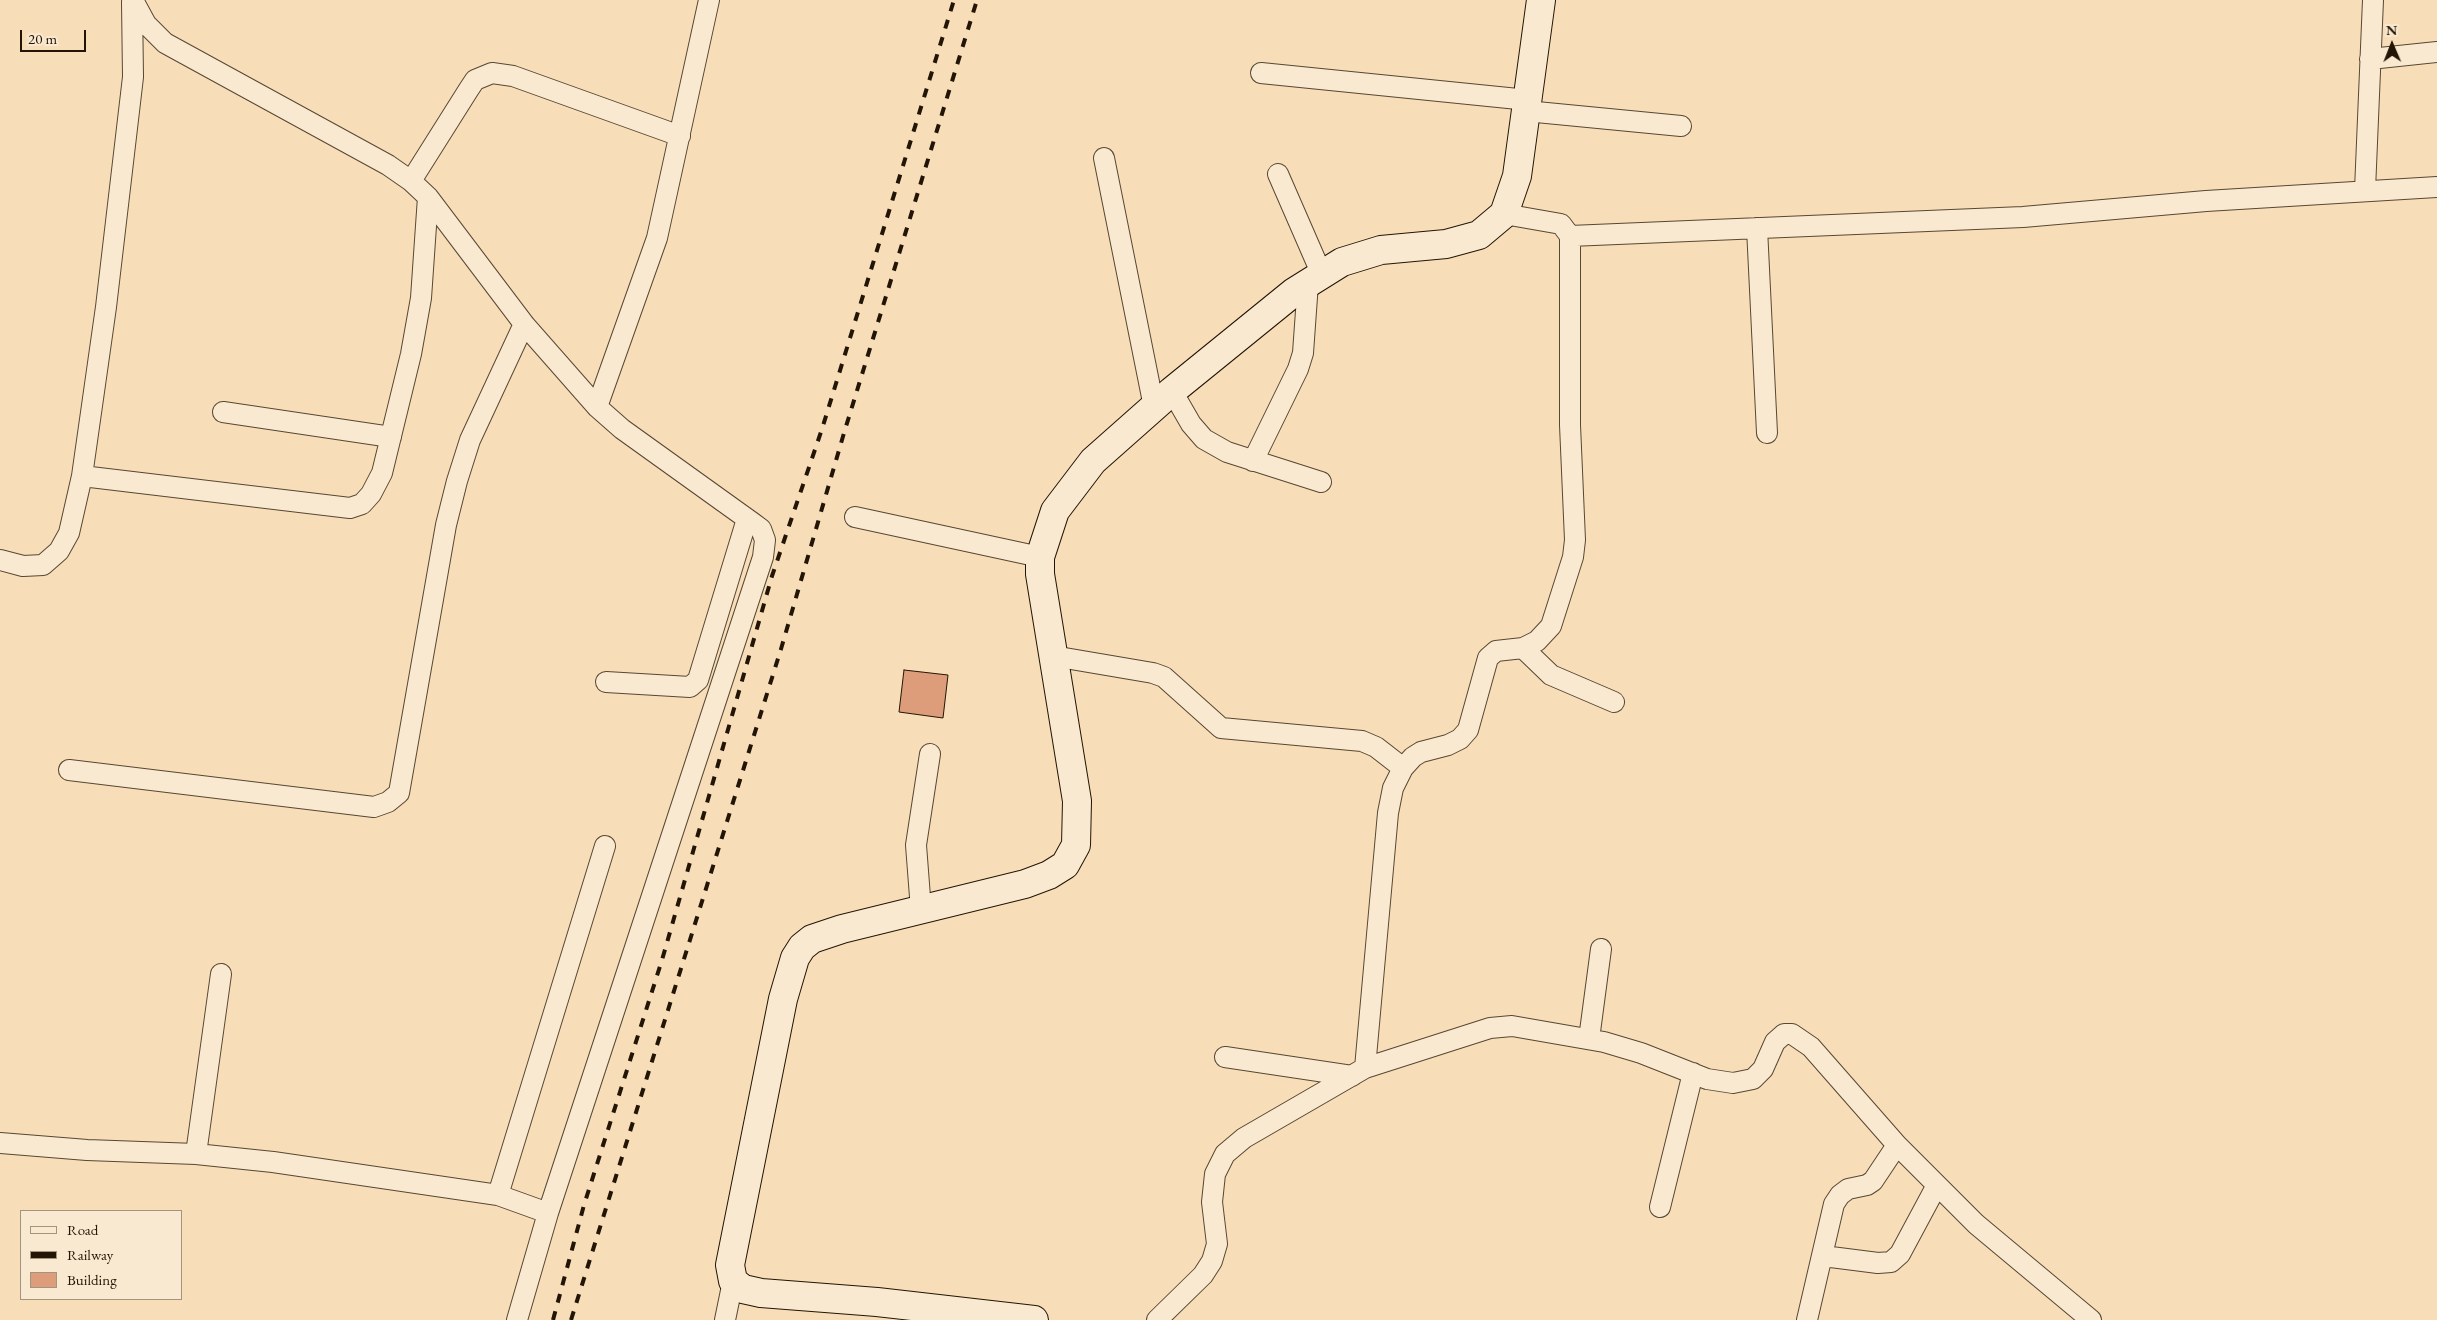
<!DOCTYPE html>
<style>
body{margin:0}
#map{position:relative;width:2437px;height:1320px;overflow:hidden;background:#f7ddb8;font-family:"EB Garamond",serif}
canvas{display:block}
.legend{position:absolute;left:20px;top:1210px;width:162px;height:90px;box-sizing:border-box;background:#fae9d1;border:1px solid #a4947f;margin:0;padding:6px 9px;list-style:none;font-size:15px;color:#231505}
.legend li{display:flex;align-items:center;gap:10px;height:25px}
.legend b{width:25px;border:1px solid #a4947f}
.north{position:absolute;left:2367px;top:20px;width:50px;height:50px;-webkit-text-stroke:4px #fae9d1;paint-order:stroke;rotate:359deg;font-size:14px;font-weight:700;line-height:20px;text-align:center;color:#231505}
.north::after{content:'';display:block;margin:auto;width:18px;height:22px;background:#231505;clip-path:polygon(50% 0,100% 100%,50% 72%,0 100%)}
.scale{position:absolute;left:20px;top:30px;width:66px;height:22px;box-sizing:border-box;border:2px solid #231505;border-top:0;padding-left:6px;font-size:15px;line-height:18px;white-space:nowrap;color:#231505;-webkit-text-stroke:4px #fae9d1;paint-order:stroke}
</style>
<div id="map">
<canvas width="2437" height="1320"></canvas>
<ul class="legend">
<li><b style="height:6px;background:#fae9d1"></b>Road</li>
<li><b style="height:6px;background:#231505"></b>Railway</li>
<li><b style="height:14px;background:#dd9c7a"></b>Building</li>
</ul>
<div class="north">N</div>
<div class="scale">20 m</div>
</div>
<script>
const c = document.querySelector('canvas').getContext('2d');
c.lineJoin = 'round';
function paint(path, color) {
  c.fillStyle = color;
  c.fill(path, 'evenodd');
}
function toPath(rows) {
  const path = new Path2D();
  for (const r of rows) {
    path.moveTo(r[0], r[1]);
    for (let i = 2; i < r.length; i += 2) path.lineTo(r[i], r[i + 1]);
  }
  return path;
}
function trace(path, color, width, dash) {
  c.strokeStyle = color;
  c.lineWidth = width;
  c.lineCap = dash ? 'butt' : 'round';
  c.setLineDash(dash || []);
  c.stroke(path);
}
const building = toPath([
 [904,670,948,675,943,718,899,712,904,670]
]);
paint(building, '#dd9c7a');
trace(building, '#231505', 1);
const street = toPath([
 [133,0,146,24,165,43,388,165,411,181,428,197,524,324,597,407,622,429,753,523,761,529,765,540,763,557,548,1213,517,1320],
 [2370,59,2437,52],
 [1261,73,1528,100],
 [1526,111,1681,126],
 [1104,158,1154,407],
 [1278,174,1322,275],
 [411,181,469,89,475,80,492,73,513,76,680,136],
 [2365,190,2373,0],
 [1757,228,1767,433],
 [1570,236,2023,217,2206,201,2437,187],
 [1172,391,1191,424,1204,439,1227,452,1321,482],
 [597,407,657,238,709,0],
 [223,412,391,437],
 [1253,461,1298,369,1303,353,1308,283],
 [82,476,350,508,362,504,371,494,382,473,411,354,421,298,428,197],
 [855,517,1040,557],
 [0,560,23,566,43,565,59,551,69,533,82,476,106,307,133,77,132,2],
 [1523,648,1551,675,1614,702],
 [1053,656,1153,673,1164,677,1221,728,1362,741,1376,747,1403,768],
 [606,682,690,687,698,680,747,519],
 [69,770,374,807,388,802,399,793,446,525,457,481,470,440,524,324],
 [921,910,916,845,930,754],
 [1589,1039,1601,949],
 [1225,1057,1352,1076],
 [1365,1068,1388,813,1393,788,1403,768,1413,757,1421,752,1448,745,1460,739,1468,730,1488,658,1496,651,1523,648,1537,641,1551,626,1573,557,1575,540,1570,425,1570,236,1561,224,1504,214],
 [0,1143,87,1150,196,1154,273,1162,498,1195,548,1213],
 [196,1154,221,974],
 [498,1195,605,846],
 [1660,1207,1693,1073],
 [1823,1256,1878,1263,1891,1262,1900,1254,1937,1185],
 [725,1320,733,1281],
 [1157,1320,1203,1275,1212,1261,1217,1244,1212,1202,1215,1174,1225,1154,1244,1138,1365,1068,1490,1028,1512,1026,1604,1042,1641,1053,1707,1079,1733,1083,1753,1079,1763,1069,1775,1042,1784,1034,1792,1034,1811,1047,1897,1145,1976,1224,2091,1320],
 [1807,1320,1834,1204,1840,1195,1848,1189,1867,1185,1873,1181,1897,1145]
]);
const secondary = toPath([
 [1034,1320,877,1302,761,1293,743,1289,733,1281,730,1265,783,999,795,958,802,947,812,939,842,929,1025,884,1049,875,1065,865,1076,845,1077,801,1040,574,1040,557,1055,511,1093,461,1172,391,1294,292,1342,262,1381,250,1446,244,1479,235,1504,214,1517,176,1541,0]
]);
trace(street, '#584732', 22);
trace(secondary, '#231505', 30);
trace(street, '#fae9d1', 20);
trace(secondary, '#fae9d1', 28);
trace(toPath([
 [553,1320,584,1205,662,960,772,576,822,429,954,0],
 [571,1320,781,649,844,433,977,0]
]), '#231505', 4, [9, 9]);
</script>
